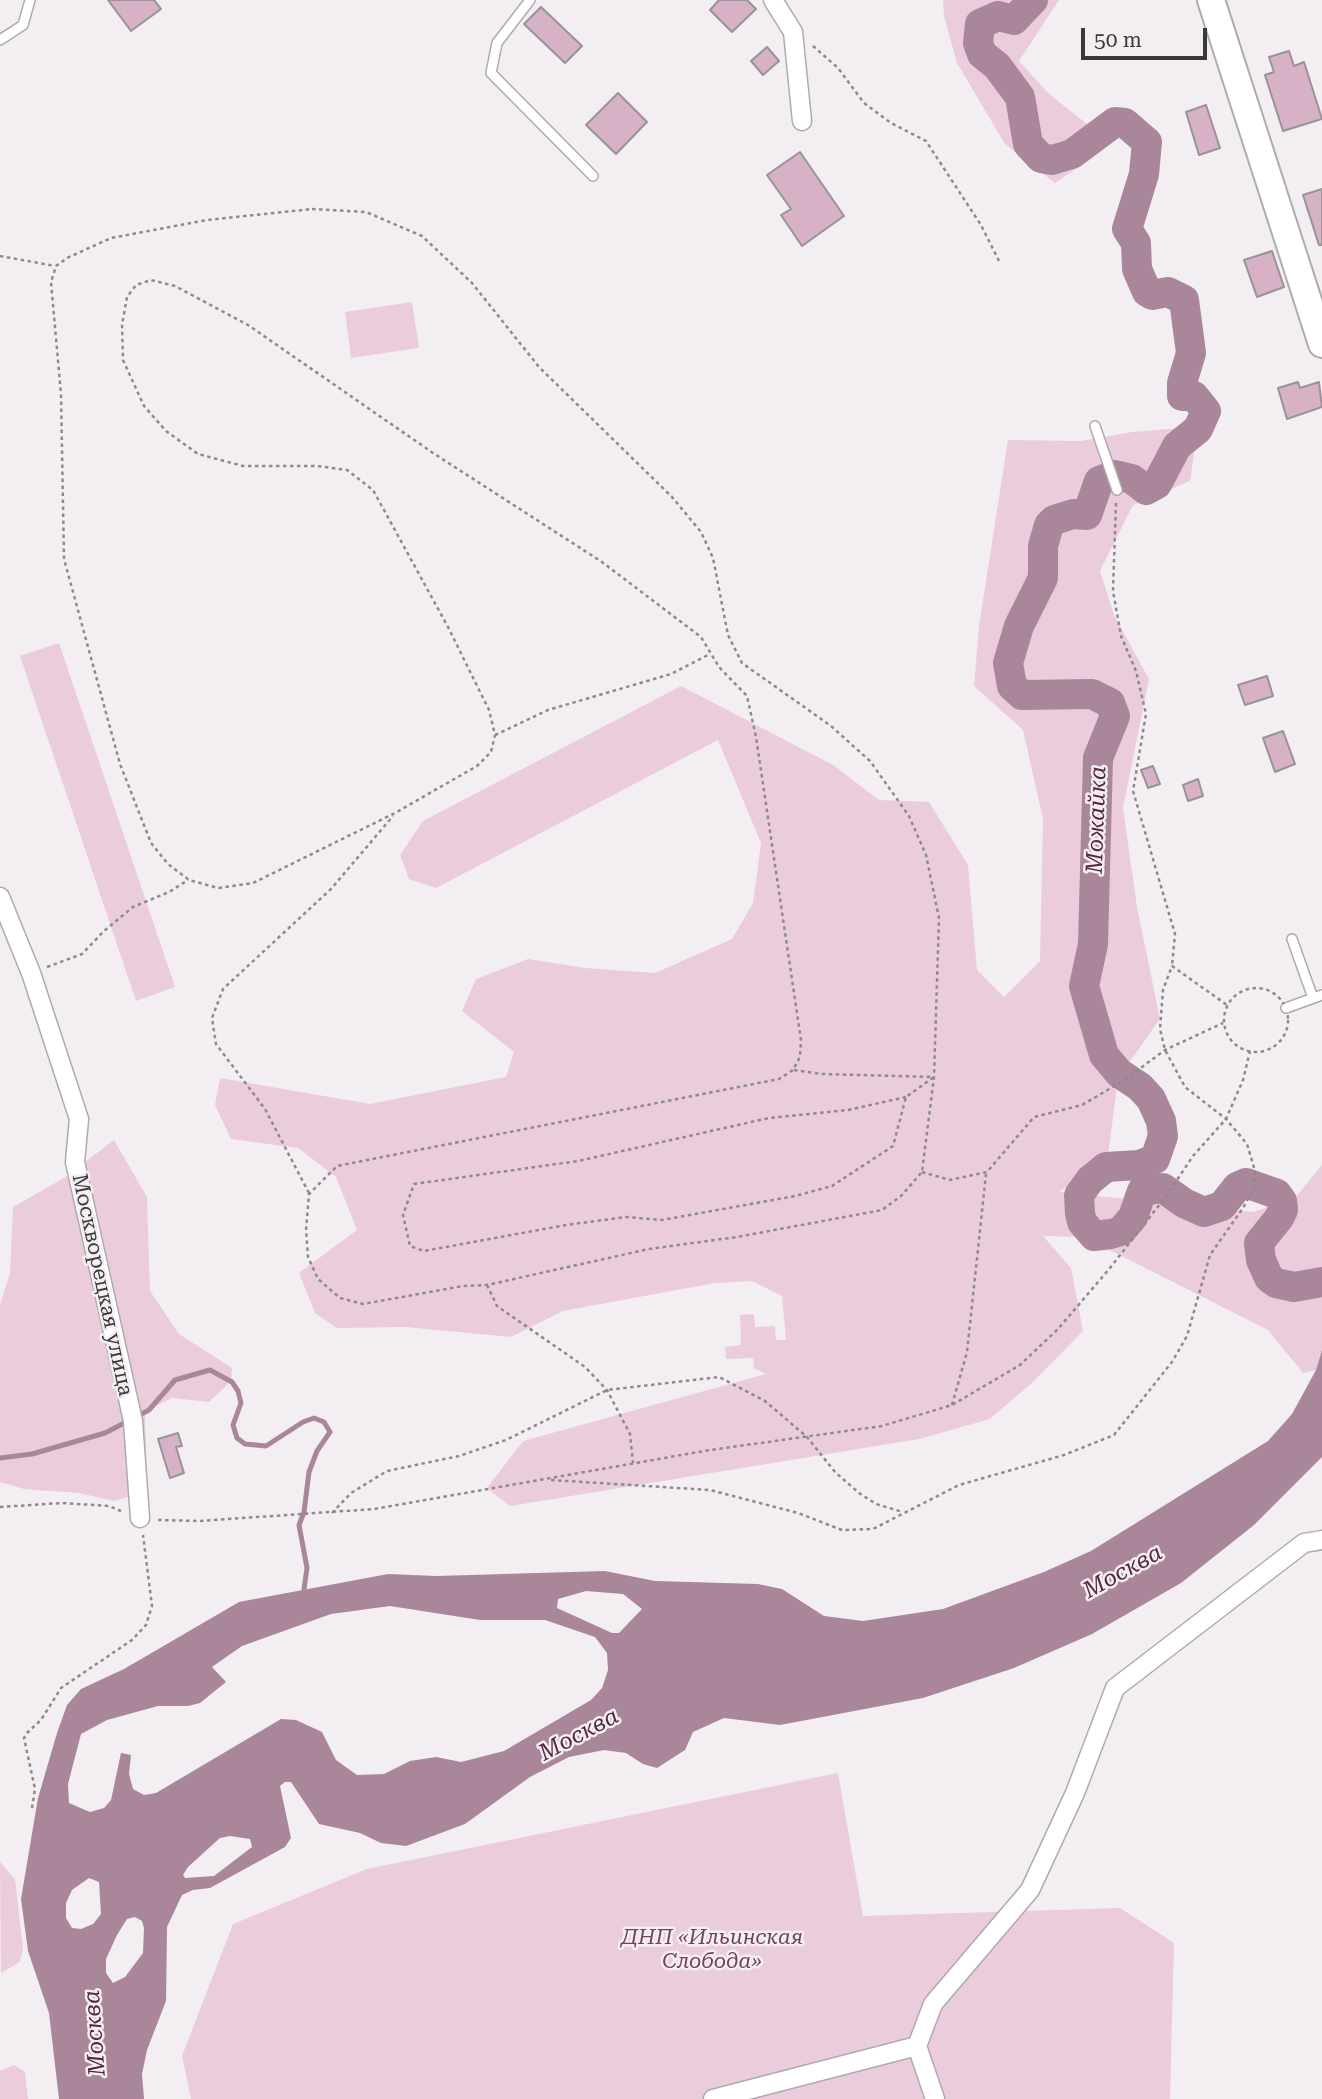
<!DOCTYPE html>
<meta charset="utf-8">
<style>
body{margin:0}
#map{position:relative;width:1322px;height:2099px;overflow:hidden;background:#f3eef1;font-family:"Roboto Serif",serif}
canvas{display:block}
.scale{position:absolute;left:1081px;top:28px;width:126px;height:32px;box-sizing:border-box;border:4px solid #3a3839;border-top:0;padding-left:9px;font-size:21px;line-height:24px;white-space:nowrap;color:#3a3839;-webkit-text-stroke:5px #f3eef1;paint-order:stroke}
</style>
<div id="map">
<canvas width="1322" height="2099"></canvas>
<div class="scale">50 m</div>
</div>
<script>
const c = document.querySelector('canvas').getContext('2d');
c.lineJoin = 'round';
function paint(path, color) {
  c.fillStyle = color;
  c.fill(path, 'evenodd');
}
function toPath(rows) {
  const path = new Path2D();
  for (const r of rows) {
    if (r.length === 3) {
      path.moveTo(r[0] + r[2], r[1]);
      path.arc(r[0], r[1], r[2], 0, 2 * Math.PI);
      continue;
    }
    path.moveTo(r[0], r[1]);
    for (let i = 2; i < r.length; i += 2) path.lineTo(r[i], r[i + 1]);
  }
  return path;
}
function trace(path, color, width, dash) {
  c.strokeStyle = color;
  c.lineWidth = width;
  c.lineCap = dash ? 'butt' : 'round';
  c.setLineDash(dash || []);
  c.stroke(path);
}
function write(font, color, halo, rows, align = 'center') {
  c.font = font + ' "Roboto Serif",serif';
  c.lineWidth = 5;
  c.setLineDash([]);
  c.textBaseline = 'middle';
  c.strokeStyle = halo;
  c.fillStyle = color;
  for (const [text, x, y, turn = 0] of rows) {
    c.save();
    c.translate(x, y);
    c.rotate((+turn || 0) * Math.PI / 180);
    c.textAlign = isNaN(turn) ? turn : align;
    if (halo) c.strokeText(text, 0, 0);
    c.fillText(text, 0, 0);
    c.restore();
  }
}
paint(toPath([
 [943,0,1059,0,1019,61,1049,94,1087,124,1086,162,1055,183,1005,144,957,63,944,16],
 [412,302,419,348,351,358,345,312],
 [1198,427,1190,481,1133,505,1100,571,1114,615,1149,679,1123,808,1137,907,1160,1019,1118,1078,1108,1156,1059,1192,1253,1212,1295,1198,1322,1165,1322,1350,1316,1370,1303,1373,1268,1330,1084,1237,1043,1236,1071,1268,1083,1331,1034,1381,990,1419,919,1439,510,1506,487,1488,523,1441,766,1374,754,1368,753,1358,726,1359,725,1347,741,1345,740,1315,754,1314,755,1327,775,1326,776,1340,786,1340,782,1296,752,1281,715,1283,563,1311,511,1337,406,1327,337,1328,315,1313,299,1273,357,1230,336,1177,298,1148,231,1139,215,1105,220,1078,370,1104,506,1077,514,1052,462,1011,476,979,528,959,585,968,655,973,732,939,753,903,761,843,718,740,436,888,409,879,400,855,423,821,681,686,833,765,879,800,929,802,968,865,977,970,1004,997,1040,961,1043,819,1023,730,974,686,979,626,1008,440,1081,441,1132,432],
 [59,643,175,987,136,1001,20,656],
 [114,1140,147,1197,150,1291,179,1334,232,1368,231,1381,209,1402,172,1398,145,1411,147,1492,114,1501,79,1493,24,1489,0,1482,0,1305,10,1273,13,1207,64,1178],
 [838,1773,863,1916,1120,1908,1174,1943,1170,2099,191,2099,182,2056,233,1924,367,1869],
 [0,1862,15,1879,23,1948,20,1962,1,1973],
 [14,2065,25,2072,28,2099,0,2099,0,2071]
]), '#ebccdc');
paint(toPath([
 [1322,1350,1322,1457,1254,1525,1181,1583,1092,1634,1014,1668,923,1698,780,1725,724,1718,693,1732,685,1750,657,1768,643,1764,626,1753,604,1750,569,1757,530,1777,465,1824,406,1846,381,1843,360,1833,319,1824,291,1782,285,1782,280,1786,291,1838,285,1847,210,1888,193,1890,182,1895,167,1927,166,2001,147,2050,142,2074,144,2099,59,2099,49,2013,28,1951,21,1899,38,1798,57,1733,67,1705,81,1689,124,1669,239,1602,388,1574,436,1576,605,1571,655,1581,758,1584,782,1589,824,1616,863,1621,943,1609,1044,1572,1091,1551,1268,1441,1292,1414,1316,1370],
 [586,1591,623,1594,642,1609,619,1633,612,1633,557,1608,558,1599],
 [390,1606,480,1620,545,1620,595,1637,607,1653,608,1670,602,1688,591,1700,504,1751,461,1762,436,1757,410,1761,384,1774,357,1775,336,1760,322,1732,296,1720,281,1719,156,1793,144,1795,133,1789,129,1774,131,1755,121,1753,111,1800,104,1808,90,1812,69,1803,68,1784,81,1734,107,1720,158,1706,188,1706,200,1703,226,1682,212,1667,242,1646,331,1614],
 [230,1836,250,1839,252,1847,214,1876,185,1878,183,1875,188,1867,220,1838],
 [89,1878,99,1882,101,1914,93,1924,81,1929,72,1928,66,1918,66,1903,72,1890],
 [135,1917,142,1921,144,1928,143,1953,125,1977,113,1983,106,1973,106,1959,117,1935,127,1919]
]), '#aa869a');
trace(toPath([
 [0,1458,32,1454,105,1433,149,1410,175,1380,210,1370,232,1382,238,1391,241,1403,233,1425,237,1438,245,1444,266,1446,303,1422,314,1418,324,1422,330,1432,317,1451,309,1472,304,1512,299,1525,307,1568,304,1589]
]), '#aa869a', 5);
trace(toPath([
 [1033,0,1014,20,998,16,980,24,978,43,982,54,997,66,1020,97,1028,144,1041,158,1052,160,1072,154,1115,122,1125,123,1147,142,1144,174,1127,229,1136,243,1137,269,1147,292,1152,295,1168,292,1184,300,1191,353,1182,383,1182,396,1194,396,1206,411,1198,429,1177,446,1157,484,1146,490,1132,479,1115,475,1099,481,1087,515,1073,514,1054,520,1049,525,1043,546,1043,578,1019,626,1008,663,1012,686,1022,695,1092,694,1110,703,1115,716,1098,758,1093,944,1084,986,1104,1055,1119,1073,1140,1087,1151,1099,1161,1121,1163,1136,1155,1159,1139,1165,1106,1167,1090,1180,1079,1195,1080,1213,1082,1222,1094,1236,1111,1234,1121,1231,1133,1217,1142,1191,1163,1188,1184,1203,1204,1212,1222,1206,1237,1187,1246,1183,1277,1194,1282,1201,1283,1210,1279,1218,1259,1243,1261,1260,1269,1278,1276,1283,1294,1287,1322,1282]
]), '#aa869a', 30);
const building = toPath([
 [108,0,154,0,161,9,131,31,108,0],
 [719,0,747,0,756,9,732,32,710,10,719,0],
 [541,7,582,46,565,63,524,24,541,7],
 [767,47,779,61,763,75,751,61,767,47],
 [1289,51,1294,66,1304,62,1322,119,1283,131,1265,75,1274,72,1269,57,1289,51],
 [618,93,647,122,616,154,586,125,618,93],
 [1206,105,1220,148,1199,155,1186,112,1206,105],
 [800,152,844,216,802,246,781,215,791,209,767,175,800,152],
 [1322,189,1322,245,1319,245,1303,195,1322,189],
 [1272,251,1284,287,1257,297,1244,260,1272,251],
 [1298,382,1300,388,1319,382,1322,407,1287,419,1278,388,1298,382],
 [1267,676,1273,696,1245,705,1238,685,1267,676],
 [1283,731,1295,764,1275,772,1263,738,1283,731],
 [1153,766,1160,784,1148,788,1141,770,1153,766],
 [1198,779,1203,796,1188,801,1183,785,1198,779],
 [178,1433,182,1446,176,1447,184,1473,170,1478,158,1439,178,1433]
]);
paint(building, '#d7b1c5');
trace(building, '#989396', 2);
const lane = toPath([
 [530,0,497,43,491,73,593,176],
 [0,40,23,25,30,0],
 [1095,426,1117,490],
 [1292,939,1313,998],
 [1286,1008,1322,995]
]);
const street = toPath([
 [773,0,793,32,802,121],
 [0,897,31,973,79,1119,75,1162,133,1421,140,1518],
 [917,2046,933,2004,1030,1890,1075,1793,1115,1688,1304,1543,1322,1540],
 [713,2099,917,2046,935,2099]
]);
const primary = toPath([
 [1211,0,1322,344]
]);
trace(lane, '#afaaad', 12);
trace(street, '#afaaad', 21);
trace(primary, '#afaaad', 30);
trace(toPath([
 [813,46,838,68,864,103,891,123,926,141,981,225,999,261],
 [312,209,366,212,422,236,472,283,539,367,672,497,701,532,713,558,728,635,742,663,831,726,870,761,909,816,926,855,939,918,934,1077,922,1172,901,1196,882,1210,737,1237,649,1249,487,1285,463,1286,363,1304,340,1298,318,1279,308,1257,306,1230,309,1194,337,1166,779,1079,793,1070,800,1057,801,1040,756,737,747,696,719,667,701,637,602,562,433,453,248,325,175,286,151,280,136,285,127,297,122,325,123,360,144,406,166,431,198,454,243,466,317,466,347,470,373,490,448,627,489,710,495,735,491,752,477,766,395,813,253,883,218,888,189,880,168,864,151,843,120,764,64,559,61,394,51,282,56,266,67,258,111,238,207,220,312,209],
 [0,256,55,266],
 [1116,503,1113,591,1121,636,1136,671,1146,714,1133,791,1175,934,1172,966],
 [495,735,548,710,671,674,710,654],
 [47,967,82,954,104,931,133,907,169,892,188,880],
 [1256,1020,32],
 [794,1070,822,1074,934,1077],
 [906,1097,848,1110,769,1118,578,1161,414,1184,403,1215,410,1246,424,1251,566,1225,626,1217,662,1220,795,1196,832,1186,893,1146,906,1097,934,1077],
 [922,1172,950,1180,987,1172,1034,1117,1082,1105,1123,1081,1165,1050,1223,1023],
 [309,1193,265,1109,216,1044,212,1018,223,989,331,889,393,816],
 [487,1285,497,1306,585,1367,607,1390,630,1434,633,1463],
 [952,1405,967,1352,986,1174],
 [551,1480,710,1490,798,1513,842,1530,873,1529,959,1485,1064,1455,1114,1435,1172,1362,1187,1336,1210,1255,1243,1208,1254,1188,1255,1171,1247,1144,1226,1119,1185,1087,1165,1050,1160,1029,1163,990,1172,966,1227,1005],
 [0,1507,62,1503,109,1506,121,1511],
 [332,1513,351,1493,387,1471,459,1456,506,1440,607,1390,719,1377,765,1401,807,1437,835,1472,859,1493,876,1504,903,1512],
 [158,1520,199,1521,374,1509,710,1450,882,1426,952,1405,1020,1365,1058,1329,1110,1268,1167,1195,1193,1156,1226,1119,1243,1080,1250,1051],
 [32,1808,35,1789,24,1738,27,1733,41,1720,61,1688,132,1640,146,1625,152,1606,143,1535]
]), '#8d8a8c', 2.5, [3.5, 3.5]);
trace(lane, '#fff', 9);
trace(street, '#fff', 18);
trace(primary, '#fff', 26);
write('21px', '#3a3839', '#f3eef1', [
 ["Москворецкая улица",102,1285,78]
]);
write('italic 21px', '#74415f', '#f3eef1', [
 ["ДНП «Ильинская",712,1938],
 ["Слобода»",712,1962]
]);
write('italic 23px', '#562643', '#f3eef1', [
 ["Можайка",1097,820,-88],
 ["Москва",1123,1572,-29],
 ["Москва",579,1735,-28],
 ["Москва",95,2033,-94]
]);
</script>
